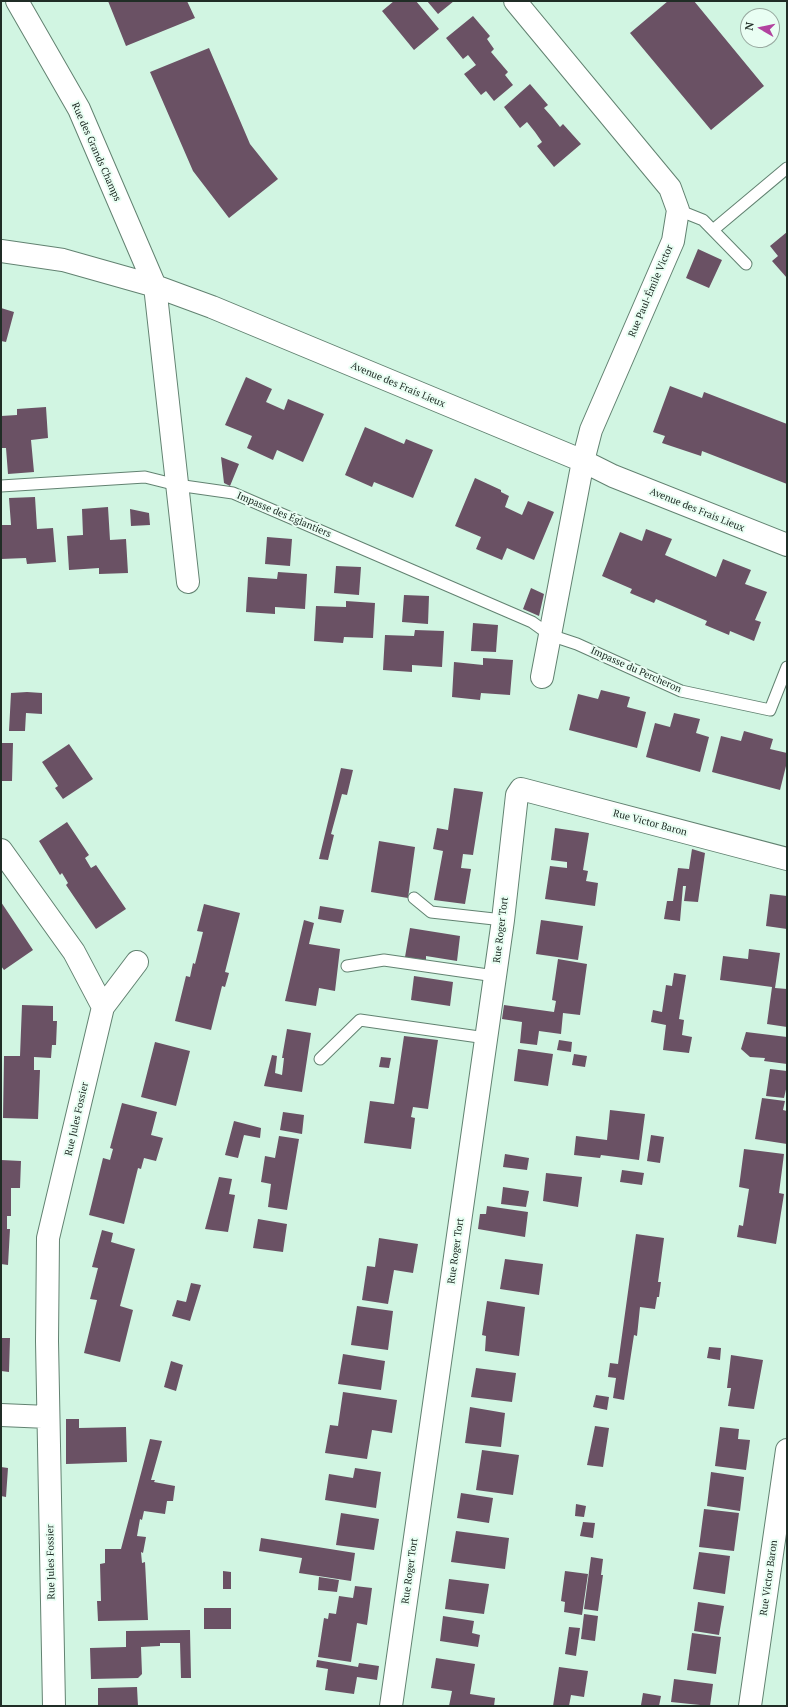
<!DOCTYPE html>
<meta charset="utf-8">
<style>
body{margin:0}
#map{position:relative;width:788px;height:1707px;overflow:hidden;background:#d1f5e2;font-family:"PT Serif",serif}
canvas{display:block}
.frame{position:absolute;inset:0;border:2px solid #202d26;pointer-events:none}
.north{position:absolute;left:740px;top:8px;width:40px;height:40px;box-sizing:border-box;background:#e9fef3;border:1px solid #99aaa1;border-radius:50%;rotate:279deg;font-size:11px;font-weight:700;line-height:16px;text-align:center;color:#202d26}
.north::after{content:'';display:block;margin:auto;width:14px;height:18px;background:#b2439f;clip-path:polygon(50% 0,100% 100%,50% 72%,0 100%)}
</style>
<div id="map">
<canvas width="788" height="1707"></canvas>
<div class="frame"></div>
<div class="north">N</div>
</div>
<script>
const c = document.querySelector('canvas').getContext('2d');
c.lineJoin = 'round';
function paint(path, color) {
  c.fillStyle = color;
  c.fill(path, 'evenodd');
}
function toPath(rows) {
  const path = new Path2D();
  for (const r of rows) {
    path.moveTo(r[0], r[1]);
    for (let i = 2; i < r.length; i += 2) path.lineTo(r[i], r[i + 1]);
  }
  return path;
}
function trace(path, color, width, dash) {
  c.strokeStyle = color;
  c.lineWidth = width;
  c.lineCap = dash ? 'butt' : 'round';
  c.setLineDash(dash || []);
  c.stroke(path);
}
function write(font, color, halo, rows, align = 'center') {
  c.font = font + ' "PT Serif",serif';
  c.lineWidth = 4;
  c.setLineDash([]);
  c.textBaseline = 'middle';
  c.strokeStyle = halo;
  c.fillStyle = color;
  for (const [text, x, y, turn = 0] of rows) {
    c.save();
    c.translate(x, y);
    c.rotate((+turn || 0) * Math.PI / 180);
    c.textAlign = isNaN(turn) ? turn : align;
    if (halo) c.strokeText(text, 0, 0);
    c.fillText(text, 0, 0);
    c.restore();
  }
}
paint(toPath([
 [108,1,187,1,195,18,126,46],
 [394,1,416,1,439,29,414,50,382,11],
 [427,1,454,1,438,14],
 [668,1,694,1,764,86,711,130,630,33],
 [473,16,490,36,487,39,494,49,491,52,508,72,505,75,513,85,494,101,486,91,481,95,464,74,476,65,468,55,463,59,446,38],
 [209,48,250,144,278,179,229,218,193,171,150,72],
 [530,84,548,105,544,108,552,117,560,127,563,124,581,144,554,167,537,146,542,142,535,132,527,122,520,128,504,107],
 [787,232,787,278,772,261,778,256,770,246],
 [698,249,722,260,709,288,686,278],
 [1,308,14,312,6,342,1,341],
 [246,377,272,389,266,402,284,410,288,399,324,414,303,462,277,450,273,460,247,448,252,436,225,425],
 [670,386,702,398,704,392,787,424,787,484,702,451,701,456,662,443,665,436,653,432],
 [46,407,48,438,31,440,34,472,8,474,6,448,1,448,1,416,17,415,17,409],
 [365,427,404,444,406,439,433,450,413,498,374,482,372,487,345,475],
 [221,457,239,464,230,486,224,483],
 [475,478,501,490,501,492,509,496,505,507,522,515,528,501,554,512,534,560,507,548,502,560,476,549,481,537,455,526],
 [35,497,37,529,53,528,56,562,27,564,26,558,1,559,1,525,11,525,9,498],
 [108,507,110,540,126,539,128,573,99,574,99,568,69,570,67,536,83,535,82,509],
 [130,509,149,513,150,525,131,526],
 [646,529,672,539,665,555,716,577,723,559,751,570,745,584,767,592,755,620,761,622,754,641,730,631,729,635,705,625,707,621,656,599,654,603,630,593,632,589,602,576,620,532,642,541],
 [267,537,292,539,290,566,265,564],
 [336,566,361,567,359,595,334,593],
 [278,572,307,574,305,609,275,607,275,614,246,612,248,577,277,579],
 [531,588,544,594,539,616,523,609],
 [404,595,429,596,428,624,402,622],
 [346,601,375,603,373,638,344,637,343,643,314,641,316,606,346,607],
 [473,623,498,625,496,652,471,651],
 [415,630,444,631,442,667,412,665,412,672,383,670,385,635,414,636],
 [483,658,513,660,510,695,481,693,480,700,452,697,454,662,483,665],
 [601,690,630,697,627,707,646,712,637,748,569,730,578,694,598,699],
 [27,692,42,693,42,714,26,713,25,731,9,731,11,693],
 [674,713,700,719,696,733,709,737,700,772,646,757,655,723,670,727],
 [744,731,773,739,770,749,787,753,787,762,780,790,712,772,721,736,741,741],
 [1,743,13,743,12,781,1,781],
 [69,744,93,779,63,799,55,788,58,786,42,762],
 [341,768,353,770,347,795,342,794,331,834,334,835,328,860,319,859],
 [454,788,483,792,473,855,463,854,461,868,471,869,465,904,434,900,443,851,433,849,437,828,448,830],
 [67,822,89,855,85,858,91,868,96,865,126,909,96,929,66,885,68,883,62,873,60,875,39,841],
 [555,828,589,833,583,870,588,871,586,881,598,883,595,906,545,899,550,866,567,868,567,862,551,860],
 [379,841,415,847,408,898,371,892],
 [692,849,705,853,698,902,684,901,686,886,683,886,680,921,664,919,667,901,673,901,678,868,689,869],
 [770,894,787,896,787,929,766,926],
 [1,902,33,950,4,970,1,966],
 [204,904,240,913,225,972,229,973,225,987,222,986,211,1030,175,1021,186,976,190,977,193,963,195,964,203,932,197,931],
 [320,906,344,910,341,923,318,919],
 [304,920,314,923,309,944,340,949,335,991,319,988,316,1006,285,1001],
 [541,920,583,926,578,960,536,954],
 [410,928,460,936,457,961,426,956,426,960,405,957],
 [749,949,780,953,775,988,787,989,787,1027,767,1024,772,987,720,980,723,956,748,959],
 [558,959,587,964,580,1015,563,1013,561,1034,539,1031,537,1045,520,1043,522,1022,502,1019,504,1005,554,1012,556,1001,552,1000],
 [674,973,686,975,679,1019,684,1020,682,1035,692,1037,689,1053,663,1050,666,1025,651,1022,653,1010,662,1012,666,985,672,986],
 [414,976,453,982,450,1006,411,1000],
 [22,1005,53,1006,53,1021,57,1021,56,1045,52,1045,51,1058,34,1057,34,1070,40,1070,38,1119,3,1118,4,1056,20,1056],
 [287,1029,311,1033,302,1092,264,1086,272,1055,277,1056,275,1073,282,1075,284,1058,282,1058],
 [746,1032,787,1037,787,1064,764,1061,765,1058,750,1057,741,1049],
 [404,1036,438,1040,428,1109,413,1107,411,1117,415,1118,411,1149,364,1143,370,1101,394,1104],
 [559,1040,572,1042,571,1052,557,1050],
 [155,1042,190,1051,176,1106,141,1097],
 [518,1049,553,1054,548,1086,514,1081],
 [574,1054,587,1056,585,1067,572,1065],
 [381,1057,391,1058,389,1068,379,1067],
 [770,1069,787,1071,787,1085,784,1098,766,1096],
 [762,1098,785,1101,783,1110,787,1111,787,1144,755,1139],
 [122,1103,157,1112,151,1135,163,1138,156,1161,144,1158,141,1169,138,1168,124,1224,89,1215,103,1158,110,1160,113,1149,110,1148],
 [610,1110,645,1114,639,1160,601,1155,600,1158,574,1155,576,1136,607,1140],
 [283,1112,304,1115,302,1134,280,1130],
 [234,1121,261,1128,260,1138,244,1135,238,1158,225,1155],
 [651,1135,664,1137,660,1163,647,1161],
 [279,1136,299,1139,287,1210,268,1207,271,1184,261,1182,265,1156,275,1158],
 [744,1149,784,1154,779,1193,784,1194,776,1244,737,1237,739,1225,743,1226,749,1189,739,1187],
 [505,1154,529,1158,527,1170,503,1167],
 [1,1160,21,1161,20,1188,11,1188,11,1216,7,1216,7,1229,10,1229,8,1265,1,1264],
 [622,1170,644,1173,642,1185,620,1182],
 [546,1173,582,1177,578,1207,543,1201],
 [219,1177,232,1179,229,1194,235,1195,228,1232,205,1229],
 [503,1187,529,1191,526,1207,501,1204],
 [487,1206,528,1212,525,1237,478,1229,480,1214,486,1214],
 [258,1219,287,1224,283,1252,253,1248],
 [102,1230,113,1233,111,1242,135,1249,120,1306,133,1310,120,1362,84,1353,97,1300,90,1299,98,1268,92,1267],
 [636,1234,664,1238,658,1282,661,1282,659,1297,657,1297,655,1309,640,1307,637,1336,634,1335,624,1400,613,1398,616,1378,608,1377,610,1363,618,1364],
 [379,1238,418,1244,413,1273,394,1270,388,1304,362,1300,367,1266,375,1267],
 [505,1259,543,1264,539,1295,500,1289],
 [191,1283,201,1285,190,1321,172,1316,177,1300,186,1302],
 [487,1301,525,1307,519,1356,485,1351,486,1336,482,1335],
 [357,1306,393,1311,388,1350,351,1345],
 [1,1338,10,1338,9,1372,1,1371],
 [709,1347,721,1348,720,1360,707,1358],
 [343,1354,385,1361,381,1390,338,1384],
 [731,1355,763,1360,754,1409,728,1406,731,1388,727,1388],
 [171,1361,183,1365,176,1391,164,1387],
 [476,1368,516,1373,512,1402,471,1397],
 [343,1392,397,1400,392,1433,372,1430,367,1459,325,1453,330,1425,338,1426],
 [596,1395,609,1397,607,1410,593,1407],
 [470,1407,505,1413,501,1447,465,1443],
 [66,1419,79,1419,79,1428,126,1427,127,1462,66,1464],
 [595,1426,609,1428,603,1467,587,1465],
 [720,1427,739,1429,738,1439,750,1440,746,1470,715,1466],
 [150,1439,162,1441,151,1480,155,1480,154,1482,175,1486,173,1501,167,1501,165,1514,144,1511,142,1520,140,1519,137,1536,146,1537,143,1553,141,1552,142,1563,145,1562,148,1620,98,1621,97,1601,101,1601,100,1564,105,1563,105,1549,121,1549],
 [482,1450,519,1455,513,1495,476,1490],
 [1,1467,8,1468,6,1497,1,1496],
 [355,1468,381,1472,376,1508,325,1500,329,1474,353,1478],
 [711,1472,744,1477,740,1511,707,1506],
 [461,1493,493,1498,489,1523,457,1518],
 [576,1504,586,1506,584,1517,575,1516],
 [704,1509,739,1513,734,1551,699,1547],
 [341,1513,379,1519,374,1550,336,1545],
 [583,1522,595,1523,593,1538,580,1536],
 [456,1531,509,1538,505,1569,451,1562],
 [261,1538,355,1553,351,1581,299,1573,302,1558,259,1551],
 [699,1552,730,1556,725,1594,693,1589],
 [591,1557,603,1559,601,1575,603,1575,598,1611,584,1609],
 [223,1571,231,1572,231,1589,223,1589],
 [565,1571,588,1574,582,1615,564,1612,565,1602,561,1601],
 [319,1577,339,1580,337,1592,318,1590],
 [449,1579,489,1584,484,1614,445,1609],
 [355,1586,372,1588,367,1625,357,1623,351,1662,318,1657,324,1618,328,1619,329,1613,336,1614,339,1596,353,1598],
 [698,1602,724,1606,719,1635,694,1631],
 [204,1608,231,1608,231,1629,204,1629],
 [584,1614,598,1616,595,1641,581,1639],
 [443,1616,474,1621,472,1633,480,1635,478,1647,440,1641],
 [569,1627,580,1628,576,1656,565,1654],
 [190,1630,191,1678,181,1678,180,1643,160,1643,160,1646,141,1647,142,1674,138,1678,91,1679,90,1648,126,1647,126,1631],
 [692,1633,721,1637,716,1674,687,1670],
 [436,1658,475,1664,470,1694,495,1698,494,1706,449,1706,452,1691,431,1688],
 [317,1660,358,1667,359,1663,379,1666,377,1680,357,1677,354,1694,325,1690,328,1669,316,1667],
 [559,1667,588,1671,584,1697,571,1695,569,1706,553,1706],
 [674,1679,713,1684,710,1706,671,1702],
 [137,1687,138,1706,98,1706,98,1688],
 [643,1693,661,1696,659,1706,641,1705]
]), '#6a5164');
const lane = toPath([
 [678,210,703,220,746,264],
 [713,230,787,168],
 [1,486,145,477,177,485,233,493,532,622,550,635,577,644,681,691,770,710,787,667],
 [414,898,431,912,503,920],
 [347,966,384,960,495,976],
 [320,1059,360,1020,486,1038]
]);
const street = toPath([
 [17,1,79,109,155,286,188,582],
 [515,1,670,188,678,210,673,241,591,430,583,461,542,677],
 [1,251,63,260,155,286,212,307,583,461,613,476,787,545],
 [1,850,74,952,103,1007,48,1238,47,1341,54,1706],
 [103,1007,137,962],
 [1,1415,48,1417],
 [391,1706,503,920,517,795,521,789,787,859],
 [750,1706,787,1450]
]);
trace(lane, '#628271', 13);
trace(street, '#628271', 24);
trace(lane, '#fff', 11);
trace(street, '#fff', 22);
write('10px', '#202d26', '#e9fef3', [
 ["Rue des Grands Champs",96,152,66],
 ["Rue Paul-Émile Victor",651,291,-67],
 ["Avenue des Frais Lieux",398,385,23],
 ["Avenue des Frais Lieux",697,510,22],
 ["Impasse des Églantiers",284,515,23],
 ["Impasse du Percheron",636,670,24],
 ["Rue Victor Baron",650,823,15],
 ["Rue Roger Tort",501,930,-83],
 ["Rue Jules Fossier",77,1119,-77],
 ["Rue Roger Tort",456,1251,-82],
 ["Rue Jules Fossier",51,1562,-91],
 ["Rue Roger Tort",410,1571,-82],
 ["Rue Victor Baron",769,1578,-82]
]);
</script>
